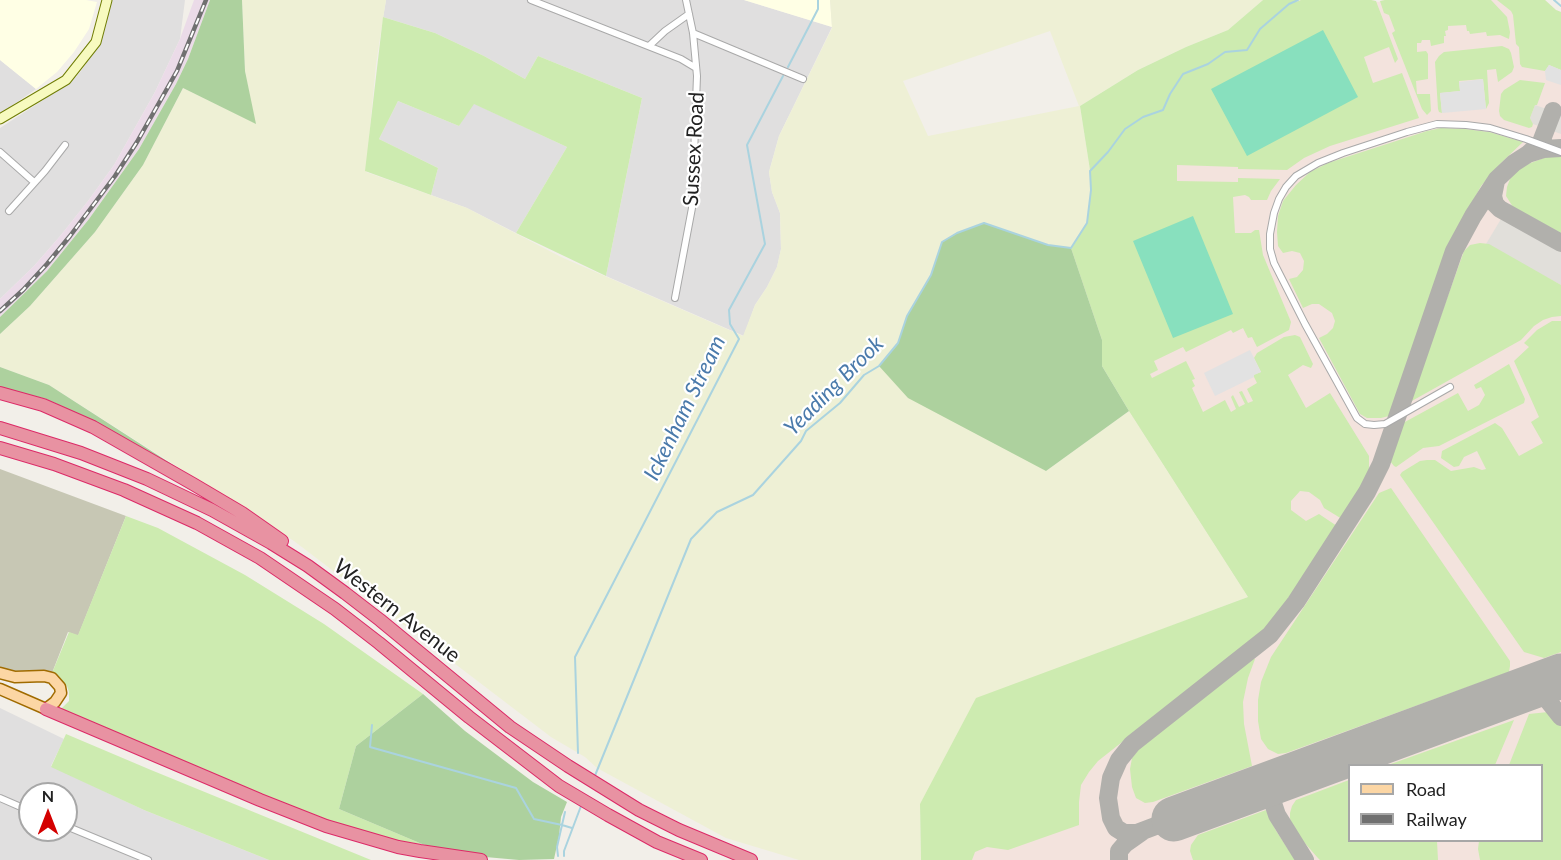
<!DOCTYPE html>
<style>
body{margin:0}
#map{position:relative;width:1561px;height:860px;overflow:hidden;background:#f2efe9;font-family:Lato,sans-serif}
canvas{display:block}
.legend{position:absolute;left:1348px;top:764px;width:195px;height:78px;box-sizing:border-box;background:#fff;border:2px solid #a7a7a7;margin:0;padding:8px 10px;list-style:none;font-size:18px;color:#222}
.legend li{display:flex;align-items:center;gap:12px;height:30px}
.legend b{width:30px;border:2px solid #a7a7a7}
.north{position:absolute;left:18px;top:782px;width:60px;height:60px;box-sizing:border-box;background:#fff;border:2px solid #a7a7a7;border-radius:50%;rotate:0deg;font-size:16px;font-weight:700;line-height:24px;text-align:center;color:#222}
.north::after{content:'';display:block;margin:auto;width:21px;height:27px;background:#d40000;clip-path:polygon(50% 0,100% 100%,50% 72%,0 100%)}
</style>
<div id="map">
<canvas width="1561" height="860"></canvas>
<ul class="legend">
<li><b style="height:8px;background:#fcd6a4"></b>Road</li>
<li><b style="height:8px;background:#707070"></b>Railway</li>
</ul>
<div class="north">N</div>
</div>
<script>
const c = document.querySelector('canvas').getContext('2d');
c.lineJoin = 'round';
function paint(path, color) {
  c.fillStyle = color;
  c.fill(path, 'evenodd');
}
function toPath(rows) {
  const path = new Path2D();
  for (const r of rows) {
    path.moveTo(r[0], r[1]);
    for (let i = 2; i < r.length; i += 2) path.lineTo(r[i], r[i + 1]);
  }
  return path;
}
function trace(path, color, width, dash) {
  c.strokeStyle = color;
  c.lineWidth = width;
  c.lineCap = dash ? 'butt' : 'round';
  c.setLineDash(dash || []);
  c.stroke(path);
}
function write(font, color, halo, rows, align = 'center') {
  c.font = font + ' Lato,sans-serif';
  c.lineWidth = 4.5;
  c.setLineDash([]);
  c.textBaseline = 'middle';
  c.strokeStyle = halo;
  c.fillStyle = color;
  for (const [text, x, y, turn = 0] of rows) {
    c.save();
    c.translate(x, y);
    c.rotate((+turn || 0) * Math.PI / 180);
    c.textAlign = isNaN(turn) ? turn : align;
    if (halo) c.strokeText(text, 0, 0);
    c.fillText(text, 0, 0);
    c.restore();
  }
}
paint(toPath([
 [111,0,185,0,180,39,155,92,114,165,88,201,61,235,34,266,0,299,0,128,71,82,81,71,99,44,110,9],
 [386,0,744,0,832,27,779,136,769,172,772,192,780,213,781,249,777,267,767,287,755,305,744,336,606,276,642,98,538,56,525,79,484,56,435,33,383,17],
 [0,60,36,89,0,114],
 [398,101,459,126,473,103,567,147,516,233,467,208,431,195,438,168,379,139],
 [0,708,64,739,51,766,144,810,269,860,0,860],
 [30,794,66,794,66,830,30,830]
]), '#e0dfdf');
paint(toPath([
 [194,0,210,0,188,59,176,84,139,149,89,219,47,271,0,317,0,299,34,266,61,235,88,201,114,165,155,92,180,39]
]), '#ebdbe8');
paint(toPath([
 [0,0,86,0,97,2,89,29,74,52,57,72,36,89,0,60],
 [744,0,830,0,832,27]
]), '#ffffe5');
paint(toPath([
 [1301,0,1371,0,1378,2,1385,0,1545,0,1556,10,1561,12,1561,860,921,860,1248,597,1129,411,1102,340,1071,248,1289,4],
 [1350,766,1542,766,1542,840,1350,840]
]), '#f3e3dd');
paint(toPath([
 [1535,105,1561,114,1561,134,1533,124,1530,118],
 [1510,204,1561,232,1561,285,1486,244]
]), '#e1dfda');
paint(toPath([
 [0,469,126,516,78,636,68,632,52,673,10,671,0,667]
]), '#c7c7b4');
paint(toPath([
 [242,0,386,0,376,64,366,172,467,208,561,257,743,336,755,305,767,287,777,267,781,249,780,213,772,192,769,172,779,136,832,28,830,0,1263,0,1228,30,1186,47,1138,70,1080,106,1090,170,1091,190,1087,223,1071,248,1048,245,984,223,957,233,942,242,931,275,907,316,898,343,880,366,1046,471,1129,411,1248,597,1043,674,920,804,921,860,799,860,726,838,597,768,585,757,551,737,294,541,49,385,0,367,0,334,30,306,95,232,143,165,183,88,255,123,245,71],
 [1050,31,1079,106,928,136,903,81]
]), '#eef0d5');
paint(toPath([
 [1263,0,1298,0,1296,2,1301,0,1371,0,1376,1,1398,59,1395,63,1389,47,1364,57,1373,83,1402,73,1419,118,1330,146,1304,158,1287,170,1238,169,1238,167,1177,165,1177,181,1238,182,1238,178,1280,179,1271,191,1267,200,1251,200,1249,197,1245,195,1233,197,1235,233,1251,233,1255,230,1259,230,1263,255,1291,322,1289,330,1257,347,1252,337,1248,338,1243,328,1233,333,1231,330,1186,352,1183,347,1154,361,1158,370,1150,374,1152,378,1186,361,1195,379,1192,380,1195,386,1192,388,1203,412,1225,400,1231,412,1236,409,1231,397,1233,395,1239,407,1245,404,1239,392,1242,391,1248,403,1253,401,1247,389,1257,383,1253,375,1261,372,1254,358,1257,353,1284,337,1295,335,1300,337,1313,364,1311,368,1303,365,1288,375,1306,408,1330,393,1369,456,1369,470,1364,486,1342,519,1324,508,1320,500,1309,492,1300,491,1291,501,1291,510,1306,521,1319,514,1337,526,1276,618,1268,627,1098,761,1089,772,1081,785,1079,802,1079,825,1008,850,987,847,975,852,972,860,921,860,920,804,976,698,1248,597,1129,411,1102,366,1102,340,1071,248,1087,223,1091,190,1090,170,1080,106,1138,70,1186,47,1228,30],
 [1385,0,1491,0,1507,17,1510,32,1509,39,1500,35,1487,36,1486,32,1470,34,1469,31,1467,31,1466,25,1448,26,1448,30,1445,31,1446,36,1444,36,1444,43,1431,46,1430,40,1422,40,1421,43,1417,43,1417,52,1426,51,1428,54,1428,79,1416,81,1417,94,1430,94,1431,111,1427,115,1422,109,1392,33,1395,31,1389,15,1384,13,1380,1],
 [1497,0,1545,0,1556,10,1561,12,1561,70,1549,65,1545,71,1522,67,1520,64,1519,47,1516,44,1513,15,1511,11],
 [383,17,435,33,484,56,525,79,538,56,642,98,606,276,516,233,567,147,474,104,459,126,398,101,379,139,438,168,431,195,365,171],
 [1502,46,1509,49,1511,53,1514,67,1512,72,1498,82,1496,69,1487,70,1489,103,1486,109,1483,79,1459,81,1460,91,1440,93,1442,113,1439,112,1438,109,1435,62,1439,56,1444,52],
 [1520,80,1545,83,1537,105,1535,105,1530,118,1533,124,1532,127,1529,128,1504,120,1500,116,1499,111,1501,94,1504,90],
 [1441,128,1465,129,1489,132,1523,142,1501,163,1481,186,1446,252,1389,416,1381,418,1367,418,1360,414,1319,338,1327,334,1333,328,1335,321,1332,313,1319,304,1312,304,1303,308,1289,279,1297,277,1303,270,1304,261,1300,253,1292,251,1283,253,1278,246,1277,232,1278,216,1283,201,1296,185,1310,172,1328,163,1427,131],
 [1549,156,1561,156,1561,233,1513,207,1506,196,1507,187,1510,179,1517,171,1528,164],
 [1480,243,1489,244,1561,285,1561,316,1552,317,1543,320,1534,326,1521,340,1410,402,1464,251,1470,245],
 [1552,321,1561,321,1561,652,1544,658,1524,652,1400,475,1402,472,1420,461,1427,460,1435,460,1451,471,1474,467,1482,470,1486,469,1477,451,1464,457,1459,466,1454,467,1441,458,1442,451,1495,423,1502,428,1519,456,1543,443,1531,422,1539,417,1514,361,1529,347,1524,343,1537,330],
 [1509,364,1525,399,1524,403,1439,446,1423,448,1396,467,1394,466,1390,461,1403,423,1458,393,1468,411,1479,405,1485,395,1481,387,1476,389,1474,385],
 [1391,488,1510,661,1510,666,1509,672,1286,753,1278,754,1268,749,1261,739,1258,721,1258,700,1261,682,1271,657,1379,493],
 [126,516,158,528,245,575,324,624,423,694,356,746,339,809,422,844,383,839,328,821,59,711,69,701,69,692,67,686,52,673,69,632,78,635],
 [1253,659,1255,659,1248,678,1243,702,1244,724,1252,766,1153,802,1145,803,1136,798,1132,787,1130,769,1132,758,1139,749],
 [1548,712,1561,726,1561,860,1480,860,1478,849,1479,841,1542,840,1542,766,1509,765,1529,714],
 [1514,720,1495,765,1388,765],
 [66,734,151,770,371,860,269,860,144,810,51,767],
 [1349,780,1350,840,1437,841,1438,860,1320,860,1317,857,1297,834,1290,819,1290,813,1292,806,1296,800],
 [1266,810,1275,829,1295,860,1193,860,1190,851,1191,845,1198,835]
]), '#cdebb0');
paint(toPath([
 [210,0,242,0,245,71,256,124,183,88,143,165,95,232,30,306,0,334,0,317,47,271,89,219,139,149,176,84,188,59],
 [984,223,1048,245,1071,248,1102,340,1102,366,1129,411,1046,471,908,398,879,366,898,343,907,316,931,275,942,242,957,233],
 [0,367,49,385,198,481,96,422,46,399,0,387],
 [423,694,465,731,533,782,567,802,561,817,559,836,554,859,519,860,463,855,422,844,339,809,356,746]
]), '#add19e');
paint(toPath([
 [1323,30,1358,97,1247,156,1211,89],
 [1193,216,1233,314,1173,338,1133,241]
]), '#88e0be');
paint(toPath([
 [1549,65,1561,70,1561,85,1546,80,1545,71],
 [1483,79,1486,109,1442,113,1440,93,1460,91,1459,82],
 [1250,350,1261,372,1254,375,1254,377,1215,396,1204,373]
]), '#e2e2e2');
trace(toPath([
 [1554,0,1561,6],
 [788,67,818,9,818,0],
 [372,725,370,747,516,788,534,819,562,825,557,847,558,856],
 [578,753,575,657,739,339,730,324,729,310,765,244,747,145,783,76],
 [594,778,691,539,717,512,753,495,801,441,806,431,840,403,864,375,879,366,898,343,907,316,931,275,942,242,957,233,984,223,1048,245,1071,248,1087,223,1091,190,1090,171,1108,152,1125,129,1143,117,1163,110,1170,94,1183,74,1208,64,1225,52,1247,50,1260,29,1289,4,1298,0],
 [565,812,562,825,572,828],
 [564,856,564,851,581,806]
]), '#aad3df', 2);
trace(toPath([
 [1528,154,1541,142,1553,111],
 [1496,181,1493,196,1495,204,1500,209,1561,243],
 [1560,676,1553,682,1548,693,1549,702,1561,717],
 [1289,777,1277,786,1273,792,1272,800,1277,815,1305,860],
 [1174,819,1137,833,1124,833,1116,828,1111,818,1108,798,1111,778,1119,760,1132,744,1270,635,1296,602,1367,492,1381,464,1454,251,1473,216,1497,179,1514,163,1528,154,1544,149,1561,148],
 [1119,860,1119,851,1125,844,1142,832]
]), '#b1b0ac', 18);
trace(toPath([
 [1174,819,1561,676]
]), '#b1b0ac', 45);
const street = toPath([
 [531,0,681,59,696,68],
 [693,33,803,79],
 [649,46,665,31,689,14],
 [0,152,34,182],
 [9,211,45,171,65,145],
 [675,298,692,208,697,76,693,33,686,0],
 [1450,387,1385,424,1374,425,1365,424,1357,418,1305,324,1274,263,1270,249,1270,234,1274,213,1279,199,1286,187,1296,176,1318,163,1343,153,1407,132,1437,124,1466,125,1490,128,1526,139,1561,152],
 [0,798,30,811],
 [66,826,148,860]
]);
const secondary = toPath([
 [0,119,66,80,96,42,107,0]
]);
const primary = toPath([
 [0,673,15,677,44,676,52,678,60,687,61,693,55,702,46,709,0,689]
]);
const highway = toPath([
 [0,393,43,405,93,427,193,484,242,513,282,541],
 [0,428,81,453,147,479,212,510,271,543,308,566,345,593,380,620,510,727,568,766,639,810,679,830,751,860],
 [0,448,54,464,124,490,197,523,260,558,335,609,379,643,469,717,559,786,608,815,657,842,701,860],
 [46,709,260,800,326,826,398,847,420,851,481,860]
]);
trace(street, '#a9a9a9', 8);
trace(secondary, '#707d05', 11);
trace(primary, '#a06b00', 13);
trace(highway, '#dc2a67', 14);
trace(street, '#fff', 6);
trace(secondary, '#f7fabf', 9);
trace(primary, '#fcd6a4', 10);
trace(highway, '#e892a2', 12);
const rail = toPath([
 [0,311,23,290,47,264,70,236,115,176,137,142,177,71,206,0]
]);
trace(rail, '#707070', 4.5);
trace(rail, '#fff', 2, [7]);
write('21px', '#222', '#fff', [
 ["Sussex Road",694,149,-87],
 ["Western Avenue",397,611,38]
]);
write('italic 22px', '#4a7aab', '#fff', [
 ["Yeading Brook",834,386,-45],
 ["Ickenham Stream",685,408,-64]
]);
</script>
